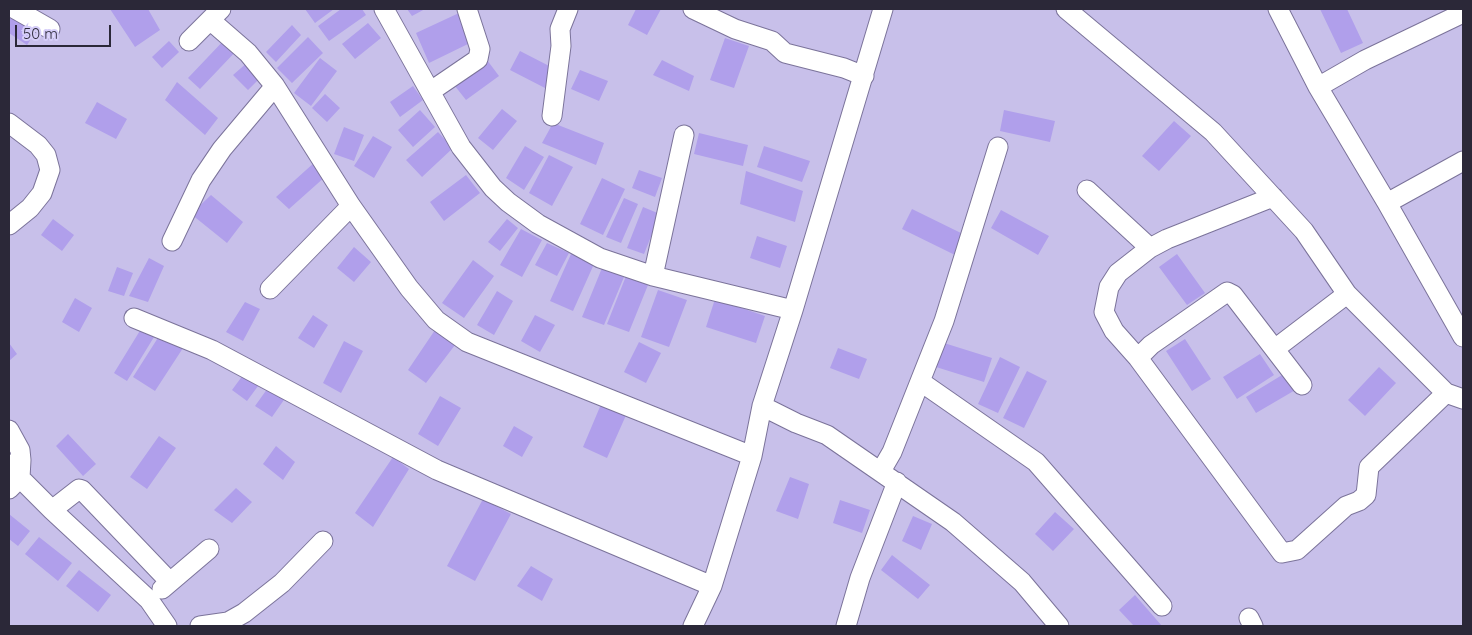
<!DOCTYPE html>
<style>
body{margin:0}
#map{position:relative;width:1472px;height:635px;overflow:hidden;background:#c8c0ea;font-family:Quicksand,sans-serif}
canvas{display:block}
.frame{position:absolute;inset:0;border:10px solid #2b2838;pointer-events:none}
.scale{position:absolute;left:15px;top:25px;width:96px;height:22px;box-sizing:border-box;border:2px solid #2b2838;border-top:0;padding-left:6px;font-size:15px;line-height:18px;white-space:nowrap;color:#2b2838;-webkit-text-stroke:4px #d5cdf8;paint-order:stroke}
</style>
<div id="map">
<canvas width="1472" height="635"></canvas>
<div class="frame"></div>
<div class="scale">50 m</div>
</div>
<script>
const c = document.querySelector('canvas').getContext('2d');
c.lineJoin = 'round';
function paint(path, color) {
  c.fillStyle = color;
  c.fill(path, 'evenodd');
}
function toPath(rows) {
  const path = new Path2D();
  for (const r of rows) {
    path.moveTo(r[0], r[1]);
    for (let i = 2; i < r.length; i += 2) path.lineTo(r[i], r[i + 1]);
  }
  return path;
}
function trace(path, color, width, dash) {
  c.strokeStyle = color;
  c.lineWidth = width;
  c.lineCap = dash ? 'butt' : 'round';
  c.setLineDash(dash || []);
  c.stroke(path);
}
paint(toPath([
 [9,9,39,27,27,45,9,33],
 [110,9,148,9,160,30,135,47],
 [305,9,334,9,315,23],
 [341,9,362,9,366,15,329,41,318,26],
 [407,9,425,9,412,16],
 [636,9,661,9,647,35,628,25],
 [1320,9,1347,9,1363,43,1341,53],
 [459,13,470,43,429,63,416,33],
 [368,23,381,38,355,59,342,44],
 [292,25,301,35,276,62,266,52],
 [227,37,239,48,200,89,188,78],
 [308,37,323,53,292,83,277,68],
 [725,38,749,46,734,88,710,80],
 [169,41,179,52,162,68,152,57],
 [520,51,555,69,545,88,510,70],
 [484,56,499,76,466,100,451,81],
 [320,58,337,71,311,106,294,93],
 [662,60,694,76,689,91,653,75],
 [248,62,262,76,248,90,233,75],
 [580,70,608,81,599,101,571,89],
 [177,82,218,118,205,135,165,100],
 [413,86,423,100,400,117,390,102],
 [325,94,340,108,327,122,312,108],
 [97,102,127,119,116,139,85,123],
 [502,109,517,121,493,150,478,138],
 [420,110,435,127,413,147,398,130],
 [1004,110,1055,121,1050,142,1000,131],
 [1174,121,1191,136,1159,171,1142,156],
 [553,123,604,143,596,165,542,143],
 [344,127,364,135,354,161,334,154],
 [438,132,453,148,422,177,406,160],
 [699,133,748,145,743,166,694,154],
 [373,136,392,147,374,178,354,166],
 [525,146,544,157,524,190,506,178],
 [764,146,810,161,802,182,757,167],
 [549,155,573,167,552,206,529,193],
 [315,162,326,176,289,209,276,197],
 [639,170,662,178,655,197,632,188],
 [746,171,803,191,795,222,740,204],
 [466,175,480,193,444,221,430,202],
 [602,178,625,189,603,235,580,224],
 [211,195,243,222,227,243,191,214],
 [624,198,638,204,621,243,606,237],
 [643,207,660,214,644,254,627,248],
 [912,209,965,235,955,255,902,229],
 [1001,210,1049,236,1038,255,991,228],
 [53,219,74,235,62,251,41,235],
 [507,219,518,228,500,251,488,242],
 [521,229,542,240,522,277,500,265],
 [757,236,787,246,780,268,750,258],
 [547,243,569,253,557,276,535,265],
 [354,247,371,262,354,282,337,268],
 [571,254,594,264,573,311,550,301],
 [1177,254,1205,293,1187,305,1159,267],
 [149,258,164,266,148,302,129,296],
 [473,260,494,276,464,318,442,303],
 [117,267,133,273,124,296,108,291],
 [602,268,624,277,604,325,582,317],
 [626,276,648,285,629,332,607,324],
 [658,290,687,300,669,347,641,337],
 [497,291,513,301,494,335,477,325],
 [75,298,92,308,79,332,62,322],
 [715,299,765,316,756,343,706,327],
 [245,302,260,309,243,341,226,332],
 [313,315,328,325,314,348,298,338],
 [535,315,555,325,540,352,521,341],
 [141,329,154,337,127,381,114,373],
 [435,330,455,345,426,383,408,370],
 [161,333,183,348,155,391,133,377],
 [1185,339,1211,379,1192,391,1166,351],
 [344,341,363,351,341,393,323,383],
 [639,342,661,353,646,383,624,372],
 [9,343,17,354,9,361],
 [944,343,992,358,984,382,936,367],
 [838,348,867,359,859,379,830,368],
 [1260,354,1274,375,1237,399,1223,377],
 [1000,357,1020,367,998,413,978,404],
 [1379,367,1396,383,1365,416,1348,400],
 [246,371,261,382,247,401,232,390],
 [1027,371,1047,381,1024,428,1003,418],
 [1287,372,1297,389,1256,413,1246,397],
 [270,385,286,397,272,417,255,406],
 [440,396,461,408,438,446,418,434],
 [602,402,627,413,607,458,583,447],
 [514,426,533,437,522,457,503,446],
 [68,434,96,464,83,476,56,446],
 [159,436,176,448,147,489,130,477],
 [276,446,295,462,283,480,263,464],
 [393,457,409,469,373,527,355,513],
 [790,477,809,484,798,519,776,511],
 [236,488,252,502,232,523,214,510],
 [483,499,511,514,475,581,447,566],
 [840,500,870,510,862,533,833,523],
 [1055,512,1074,529,1053,551,1035,534],
 [9,514,30,531,18,546,9,539],
 [913,516,932,524,921,550,902,541],
 [39,537,72,563,58,581,25,554],
 [892,555,930,585,918,599,881,570],
 [531,566,553,579,542,601,517,586],
 [79,570,111,595,98,612,66,586],
 [1135,595,1162,626,1134,626,1119,610]
]), '#b09feb');
const minor = toPath([
 [15,9,50,29],
 [384,9,461,147,493,188,508,202,538,224,600,258,653,276,793,310],
 [693,9,735,29,772,41,785,53,844,68,864,76],
 [1066,9,1213,132,1304,231,1347,294,1446,393,1463,399],
 [1278,9,1318,87,1387,203,1463,337],
 [210,20,248,53,275,86,351,206,409,288,436,320,467,342,752,456],
 [189,41,221,9],
 [1318,87,1365,60,1463,13],
 [431,91,478,59,480,49,467,9],
 [552,116,561,46,560,29,568,9],
 [9,123,38,145,46,155,50,170,42,193,30,208,9,225],
 [1087,190,1150,248],
 [1273,197,1167,239,1150,248,1118,273,1109,287,1104,312,1114,331,1138,358,1282,553,1297,550,1346,506,1359,501,1366,495,1369,467,1446,393],
 [1387,203,1463,161],
 [172,241,201,180,222,149,275,86],
 [653,276,684,135],
 [270,289,351,206],
 [134,318,212,350,437,470,712,586],
 [1276,348,1347,294],
 [1138,358,1151,345,1227,292,1233,295,1302,385],
 [921,382,1036,462,1162,606],
 [762,406,796,423,827,435,953,522,1022,582,1059,626],
 [9,430,20,450,21,460,20,478,9,489],
 [9,464,20,478,52,510,149,600,167,626],
 [881,471,892,452,944,321,998,147],
 [52,510,79,489,82,490,170,582],
 [162,589,209,549],
 [1249,618,1253,626],
 [200,626,228,622,244,613,282,583,323,541],
 [693,626,712,586,752,456,762,406,793,310,883,9],
 [846,626,860,578,897,482]
]);
trace(minor, '#7b739a', 21);
trace(minor, '#fff', 19);
</script>
